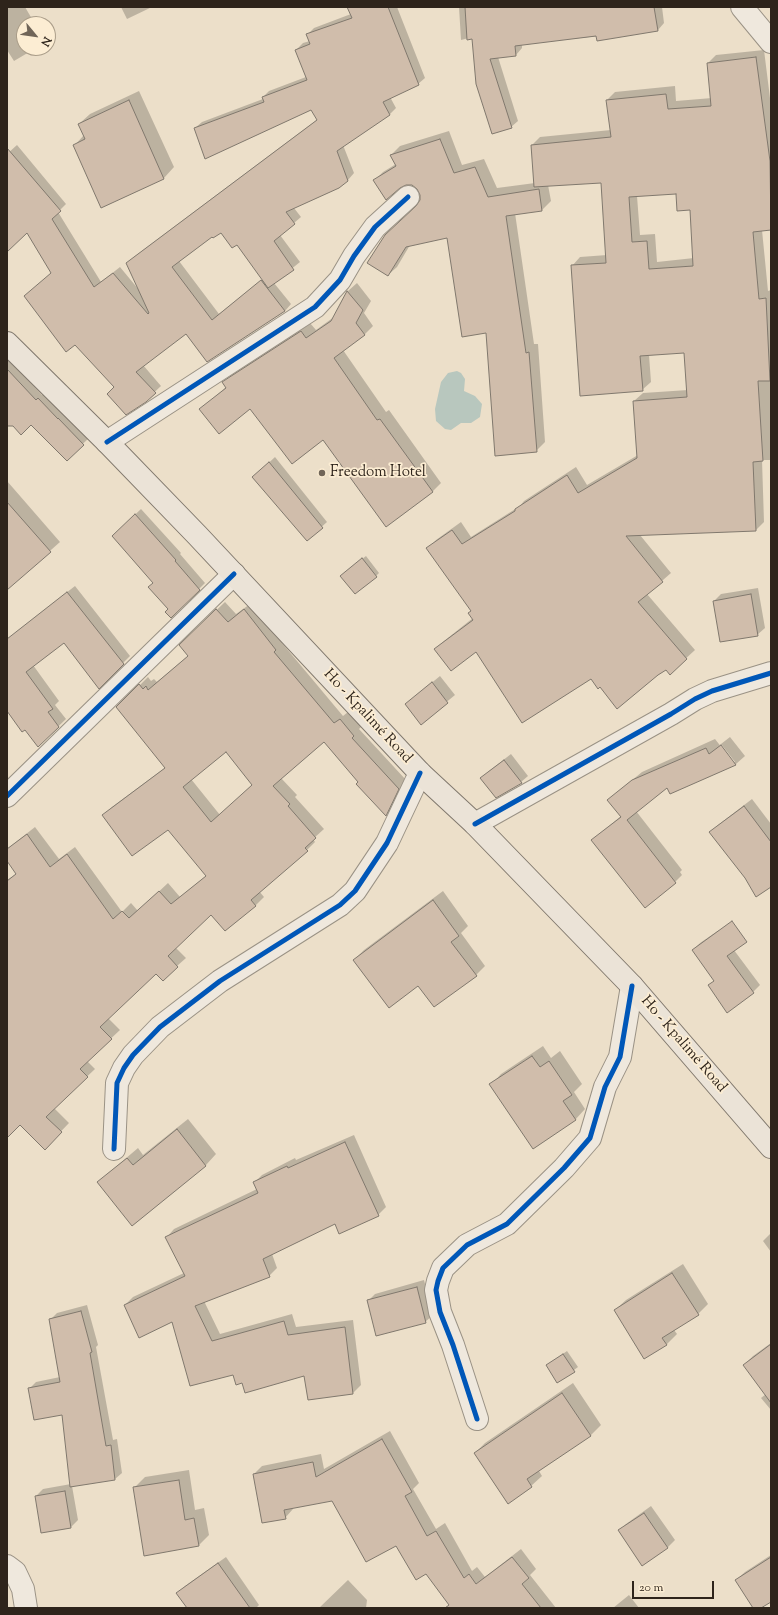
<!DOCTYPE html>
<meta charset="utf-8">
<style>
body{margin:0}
#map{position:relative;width:778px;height:1615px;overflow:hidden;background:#ecdfc9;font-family:"Sorts Mill Goudy",serif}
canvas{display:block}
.frame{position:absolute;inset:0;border:8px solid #2e241b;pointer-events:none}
.north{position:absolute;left:16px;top:16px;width:40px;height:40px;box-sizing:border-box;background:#fcedd3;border:1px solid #aa9d89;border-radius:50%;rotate:119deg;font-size:11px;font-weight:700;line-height:16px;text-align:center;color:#2e241b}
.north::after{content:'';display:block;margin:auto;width:14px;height:18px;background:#706558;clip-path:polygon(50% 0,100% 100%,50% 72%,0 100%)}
.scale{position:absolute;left:632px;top:1581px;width:82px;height:18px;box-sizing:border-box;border:2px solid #2e241b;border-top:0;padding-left:5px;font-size:12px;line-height:14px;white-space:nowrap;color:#2e241b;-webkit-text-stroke:3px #fcedd3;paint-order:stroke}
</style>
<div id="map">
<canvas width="778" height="1615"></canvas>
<div class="frame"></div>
<div class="north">N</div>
<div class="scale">20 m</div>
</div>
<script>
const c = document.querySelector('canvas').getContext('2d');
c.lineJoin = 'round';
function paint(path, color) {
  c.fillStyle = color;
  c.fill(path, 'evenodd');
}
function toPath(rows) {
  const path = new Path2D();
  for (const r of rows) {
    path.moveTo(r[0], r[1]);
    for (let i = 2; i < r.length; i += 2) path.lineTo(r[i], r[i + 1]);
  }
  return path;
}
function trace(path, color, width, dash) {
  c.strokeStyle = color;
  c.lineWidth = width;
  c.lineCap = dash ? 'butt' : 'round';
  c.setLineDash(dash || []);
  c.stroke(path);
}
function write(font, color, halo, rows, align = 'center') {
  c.font = font + ' "Sorts Mill Goudy",serif';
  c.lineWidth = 3.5;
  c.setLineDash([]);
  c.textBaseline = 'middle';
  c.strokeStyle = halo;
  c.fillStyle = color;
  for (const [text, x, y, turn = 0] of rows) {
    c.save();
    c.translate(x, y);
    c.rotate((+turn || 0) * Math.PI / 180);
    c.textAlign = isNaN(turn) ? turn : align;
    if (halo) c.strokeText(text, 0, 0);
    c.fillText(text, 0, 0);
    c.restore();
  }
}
paint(toPath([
 [457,371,461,373,465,379,464,391,475,396,482,404,480,417,471,423,461,423,451,430,445,429,436,421,435,409,441,382,448,373]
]), '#b8c7be');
paint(toPath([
 [7,7,25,7,35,24,24,24,24,48,36,48,14,61,7,50],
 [121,7,152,7,127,19],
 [348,7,397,7,425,78,418,84,390,97,396,108,390,114,343,145,354,173,348,180,294,208,301,217,280,235,300,262,274,283,291,304,285,311,186,333,143,365,161,386,145,401,115,386,75,343,52,272,27,231,7,251,7,154,17,145,66,204,58,212,101,282,120,267,139,290,128,263,134,257,318,119,312,109,195,128,202,122,263,99,263,97,269,91,306,77,296,50,303,43,310,41,307,35,314,28,351,14],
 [221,232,238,243,263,279,219,314,179,261,212,235],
 [459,7,662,7,664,23,658,30,522,44,522,48,516,55,498,57,518,121,511,127,473,37,461,40],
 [764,50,771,106,771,229,762,230,768,291,771,290,771,460,762,460,764,522,756,530,640,535,671,573,647,594,695,650,670,673,666,669,600,686,591,678,476,650,435,649,444,641,473,618,472,611,428,549,436,540,461,522,471,537,520,506,524,501,576,467,587,485,638,455,634,401,643,393,688,390,685,352,649,355,651,382,642,390,572,266,580,257,607,255,602,182,548,185,551,201,542,210,515,213,534,344,538,344,545,442,536,451,448,237,410,245,397,267,388,275,421,201,421,195,418,188,413,184,375,180,383,172,396,164,391,155,400,146,449,131,462,165,484,159,497,188,535,183,532,145,540,137,611,130,607,100,615,92,675,86,676,101,712,98,708,63,716,55],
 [677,193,691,209,694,258,657,262,655,234,640,235,637,196],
 [139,91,174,167,164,178,102,207,74,146,84,135,79,124,90,114],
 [357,283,371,301,364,313,373,326,364,335,343,350,386,412,389,410,441,483,432,492,324,439,250,408,201,409,226,387,223,383,232,374,310,323,316,330,334,317,348,291],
 [7,357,42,395,45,393,89,438,67,459,31,424,10,421,7,424],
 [275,457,327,522,307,540,259,472],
 [7,481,60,542,7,589],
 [141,509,181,553,180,554,205,583,171,617,169,609,154,582,119,530],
 [366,556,379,573,376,576,345,572],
 [75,586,130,656,99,687,64,641,33,665,59,701,55,705,66,719,39,745,7,709,7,649,8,639,16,632],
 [758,588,765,628,757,635,714,601,721,594],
 [225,602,236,614,253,602,284,641,282,643,343,716,348,712,361,727,359,729,406,780,394,807,386,815,324,740,281,778,297,795,295,797,324,829,313,839,315,842,307,850,259,891,264,897,256,905,226,930,211,913,175,947,186,958,177,966,156,972,108,1018,120,1030,87,1061,95,1069,54,1108,69,1123,45,1148,20,1124,7,1120,7,880,17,873,7,859,7,849,35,827,59,859,75,847,122,912,131,903,138,911,168,883,180,897,207,875,168,829,104,815,112,807,166,767,118,707,148,677,151,681,154,679,157,682,189,655,180,645],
 [226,751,253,784,220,815,191,779],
 [440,676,455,695,421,723,406,704],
 [730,737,745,756,736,764,671,793,667,787,636,811,682,870,680,872,682,875,673,884,592,840,621,816,608,800,642,772,715,739,733,762,735,762,721,744],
 [511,754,528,776,521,782,489,771],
 [752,799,771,824,771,886,746,878,711,832,718,825],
 [443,891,468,926,461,933,485,966,476,975,418,984,354,960,364,950],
 [719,930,760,985,753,992,709,986,715,980,693,950,700,943],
 [543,1046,551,1058,560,1051,582,1084,574,1092,585,1109,575,1120,491,1085,501,1074],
 [188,1119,216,1154,206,1165,133,1225,98,1182,138,1148,143,1155],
 [354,1135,386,1207,378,1215,335,1223,272,1254,277,1268,269,1276,204,1301,220,1334,292,1314,296,1327,353,1320,361,1385,353,1393,305,1374,243,1382,173,1320,125,1305,133,1297,184,1273,167,1237,174,1229,257,1189,254,1183,262,1175,295,1158,296,1160],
 [771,1233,771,1252,763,1241],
 [683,1264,708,1304,698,1314,674,1330,677,1334,666,1345,615,1310,626,1300],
 [424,1280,433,1315,425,1322,368,1301,375,1294],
 [87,1305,98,1345,96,1347,113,1440,117,1439,122,1473,115,1479,72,1486,78,1520,71,1527,36,1496,43,1489,71,1484,62,1414,29,1389,36,1382,60,1377,50,1320,57,1313],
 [771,1343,771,1410,761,1398,766,1394,744,1365,753,1356],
 [567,1351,578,1367,558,1382,547,1365],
 [573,1383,601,1425,591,1435,539,1471,542,1476,531,1486,475,1453,485,1443],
 [390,1431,419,1483,413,1489,436,1529,445,1523,472,1571,477,1567,485,1577,521,1549,536,1569,530,1575,556,1608,452,1608,426,1573,396,1544,333,1500,293,1508,293,1509,285,1518,254,1474,262,1466,321,1454,324,1469],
 [189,1470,195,1510,204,1508,209,1535,198,1546,134,1488,145,1477],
 [651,1506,675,1540,668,1547,642,1565,619,1531,626,1524],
 [771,1555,771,1601,759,1608,754,1608,736,1580,745,1572],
 [226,1557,259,1605,256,1608,188,1608,178,1593,185,1586],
 [348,1580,367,1600,366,1608,319,1608],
 [629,1595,639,1608,613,1608]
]), '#0003');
const building = toPath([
 [347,7,388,7,419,85,383,102,390,115,337,151,348,181,339,188,286,212,295,224,274,241,294,270,268,288,237,245,232,248,221,233,213,238,212,237,172,267,212,320,261,280,285,311,207,362,186,334,136,372,156,393,146,402,126,415,107,394,114,387,75,345,66,352,24,296,51,273,27,233,7,252,7,148,61,211,52,219,94,287,113,273,148,314,149,313,126,263,317,120,311,110,205,159,194,128,264,102,262,97,307,80,295,50,310,44,306,34,352,18,347,7],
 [465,7,654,7,658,31,597,41,596,36,515,46,516,56,490,59,512,128,492,134,476,84,472,39,467,40,465,7],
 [756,57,770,161,771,230,753,232,759,299,766,298,770,381,758,381,763,461,753,462,756,531,626,536,663,582,638,602,687,659,670,675,666,670,658,675,617,709,600,687,598,689,591,679,522,723,476,652,451,671,434,649,473,620,468,613,471,611,426,548,452,530,462,544,515,511,515,509,567,475,578,493,637,458,633,401,687,397,684,353,640,356,643,391,580,396,571,265,606,263,601,183,534,187,531,145,611,137,606,100,666,94,668,109,711,106,707,63,756,57],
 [676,194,677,211,690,210,693,266,649,269,647,241,632,242,629,197,676,194],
 [129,100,164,179,101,208,73,145,85,139,78,124,129,100],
 [440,139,454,173,475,167,488,197,539,189,542,211,506,216,526,353,529,352,537,452,495,456,486,333,462,337,447,238,406,247,388,276,367,263,385,235,416,206,420,200,420,195,417,189,412,185,406,185,400,188,386,200,373,180,396,166,390,155,440,139],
 [347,291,363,310,356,323,365,335,334,358,377,420,380,419,433,492,386,527,323,440,292,464,250,409,219,434,199,409,226,388,222,382,301,331,306,338,331,321,347,291],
 [7,369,36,400,38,398,58,419,58,418,84,445,67,461,31,425,21,435,13,426,7,426,7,369],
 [269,462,323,528,307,541,252,477,269,462],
 [7,502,51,552,7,590,7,502],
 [135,514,176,560,175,561,200,590,171,618,165,612,168,609,148,587,153,583,112,536,135,514],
 [362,558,377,577,355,594,340,576,362,558],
 [67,592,124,664,99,689,64,643,26,672,53,709,48,712,59,727,38,747,25,730,22,732,7,711,7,639,67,592],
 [751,594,758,636,720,642,713,601,751,594],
 [216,609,228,622,244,609,276,650,274,652,334,723,340,719,354,736,352,738,399,789,386,816,356,784,358,782,324,742,273,786,290,804,288,806,316,838,305,848,308,851,251,900,256,906,225,931,211,915,168,956,178,967,163,981,156,974,100,1027,112,1039,80,1069,88,1077,46,1117,62,1132,45,1150,20,1125,7,1138,7,881,16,874,7,861,7,849,27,834,50,867,67,854,113,919,122,911,129,918,159,891,171,904,206,876,168,830,132,856,102,815,165,768,116,707,139,684,143,689,146,686,148,690,188,656,179,645,216,609],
 [226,752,252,785,211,822,183,787,226,752],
 [432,682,448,703,421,725,405,704,432,682],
 [721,745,736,765,670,794,667,788,627,820,676,883,645,908,591,840,621,817,607,800,632,780,706,748,709,754,721,745],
 [504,760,522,783,496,798,480,778,504,760],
 [744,806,771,842,771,887,756,897,745,878,709,832,744,806],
 [433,900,459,936,451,942,477,976,434,1007,418,986,389,1008,353,960,433,900],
 [732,921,747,942,727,956,754,993,727,1013,708,985,714,981,692,950,732,921],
 [532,1056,540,1067,549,1061,572,1095,563,1101,576,1120,533,1149,489,1084,532,1056],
 [177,1129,206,1166,132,1226,97,1182,127,1158,133,1165,177,1129],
 [345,1142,379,1216,339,1234,335,1224,263,1259,270,1277,195,1306,212,1341,284,1321,288,1335,345,1327,353,1394,308,1400,304,1376,245,1393,242,1383,236,1385,233,1375,190,1386,172,1322,139,1338,124,1305,185,1276,165,1237,258,1193,253,1182,287,1166,288,1168,345,1142],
 [672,1273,699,1315,662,1338,667,1345,644,1359,614,1310,672,1273],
 [417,1287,426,1323,376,1336,367,1300,417,1287],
 [81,1311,92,1352,90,1353,106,1446,111,1445,115,1480,70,1487,62,1415,34,1420,28,1388,60,1382,49,1319,81,1311],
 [771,1344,771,1403,743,1365,771,1344],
 [563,1354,575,1372,557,1383,546,1365,563,1354],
 [562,1393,591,1436,527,1479,532,1487,508,1504,474,1453,562,1393],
 [382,1439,412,1492,405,1496,427,1536,436,1531,464,1578,469,1574,476,1584,512,1557,529,1578,522,1584,541,1608,445,1608,449,1605,426,1574,416,1580,396,1546,366,1562,332,1501,284,1510,286,1519,262,1523,253,1474,313,1462,316,1477,382,1439],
 [179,1480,185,1520,194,1518,199,1546,144,1556,133,1487,179,1480],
 [65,1491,71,1528,41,1533,35,1496,65,1491],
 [644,1513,668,1548,642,1566,618,1530,644,1513],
 [771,1557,771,1602,761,1608,753,1608,735,1580,771,1557],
 [218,1563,250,1608,187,1608,176,1593,218,1563]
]);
paint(building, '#d0bdab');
trace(building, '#80786d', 1);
const minor = toPath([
 [742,7,771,42],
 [107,442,315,307,340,280,354,256,375,227,408,197],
 [7,796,234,574],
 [475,824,671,714,695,699,712,691,771,673],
 [114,1149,117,1083,124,1068,133,1055,160,1027,220,981,340,905,355,891,387,843,420,773],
 [477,1419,453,1345,440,1312,436,1290,438,1281,443,1268,467,1245,507,1224,564,1168,590,1138,605,1087,620,1057,632,986],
 [7,1566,15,1572,23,1589,26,1608]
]);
const major = toPath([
 [7,343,107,442,197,535,420,773,475,824,632,986,771,1147]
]);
trace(minor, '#9a9285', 24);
trace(major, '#80786d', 24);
trace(minor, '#efe8dd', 22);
trace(major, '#ebe3d7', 22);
trace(toPath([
 [107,442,315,307,340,280,354,256,375,227,408,197],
 [7,796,234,574],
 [475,824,671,714,695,699,712,691,771,673],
 [114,1149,117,1083,124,1068,133,1055,160,1027,220,981,340,905,355,891,387,843,420,773],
 [477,1419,453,1345,440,1312,436,1290,438,1281,443,1268,467,1245,507,1224,564,1168,590,1138,605,1087,620,1057,632,986]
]), '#0057b8', 5);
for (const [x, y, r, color] of [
 [322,473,4,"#706558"]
]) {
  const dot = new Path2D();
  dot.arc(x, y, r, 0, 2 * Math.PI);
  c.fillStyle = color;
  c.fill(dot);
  trace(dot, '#fcedd3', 1.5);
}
write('15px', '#2e241b', '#fcedd3', [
 ["Freedom Hotel",330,473]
], 'left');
write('15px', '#2e241b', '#fcedd3', [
 ["Ho - Kpalimé Road",367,717,47],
 ["Ho - Kpalimé Road",683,1045,49]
]);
</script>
